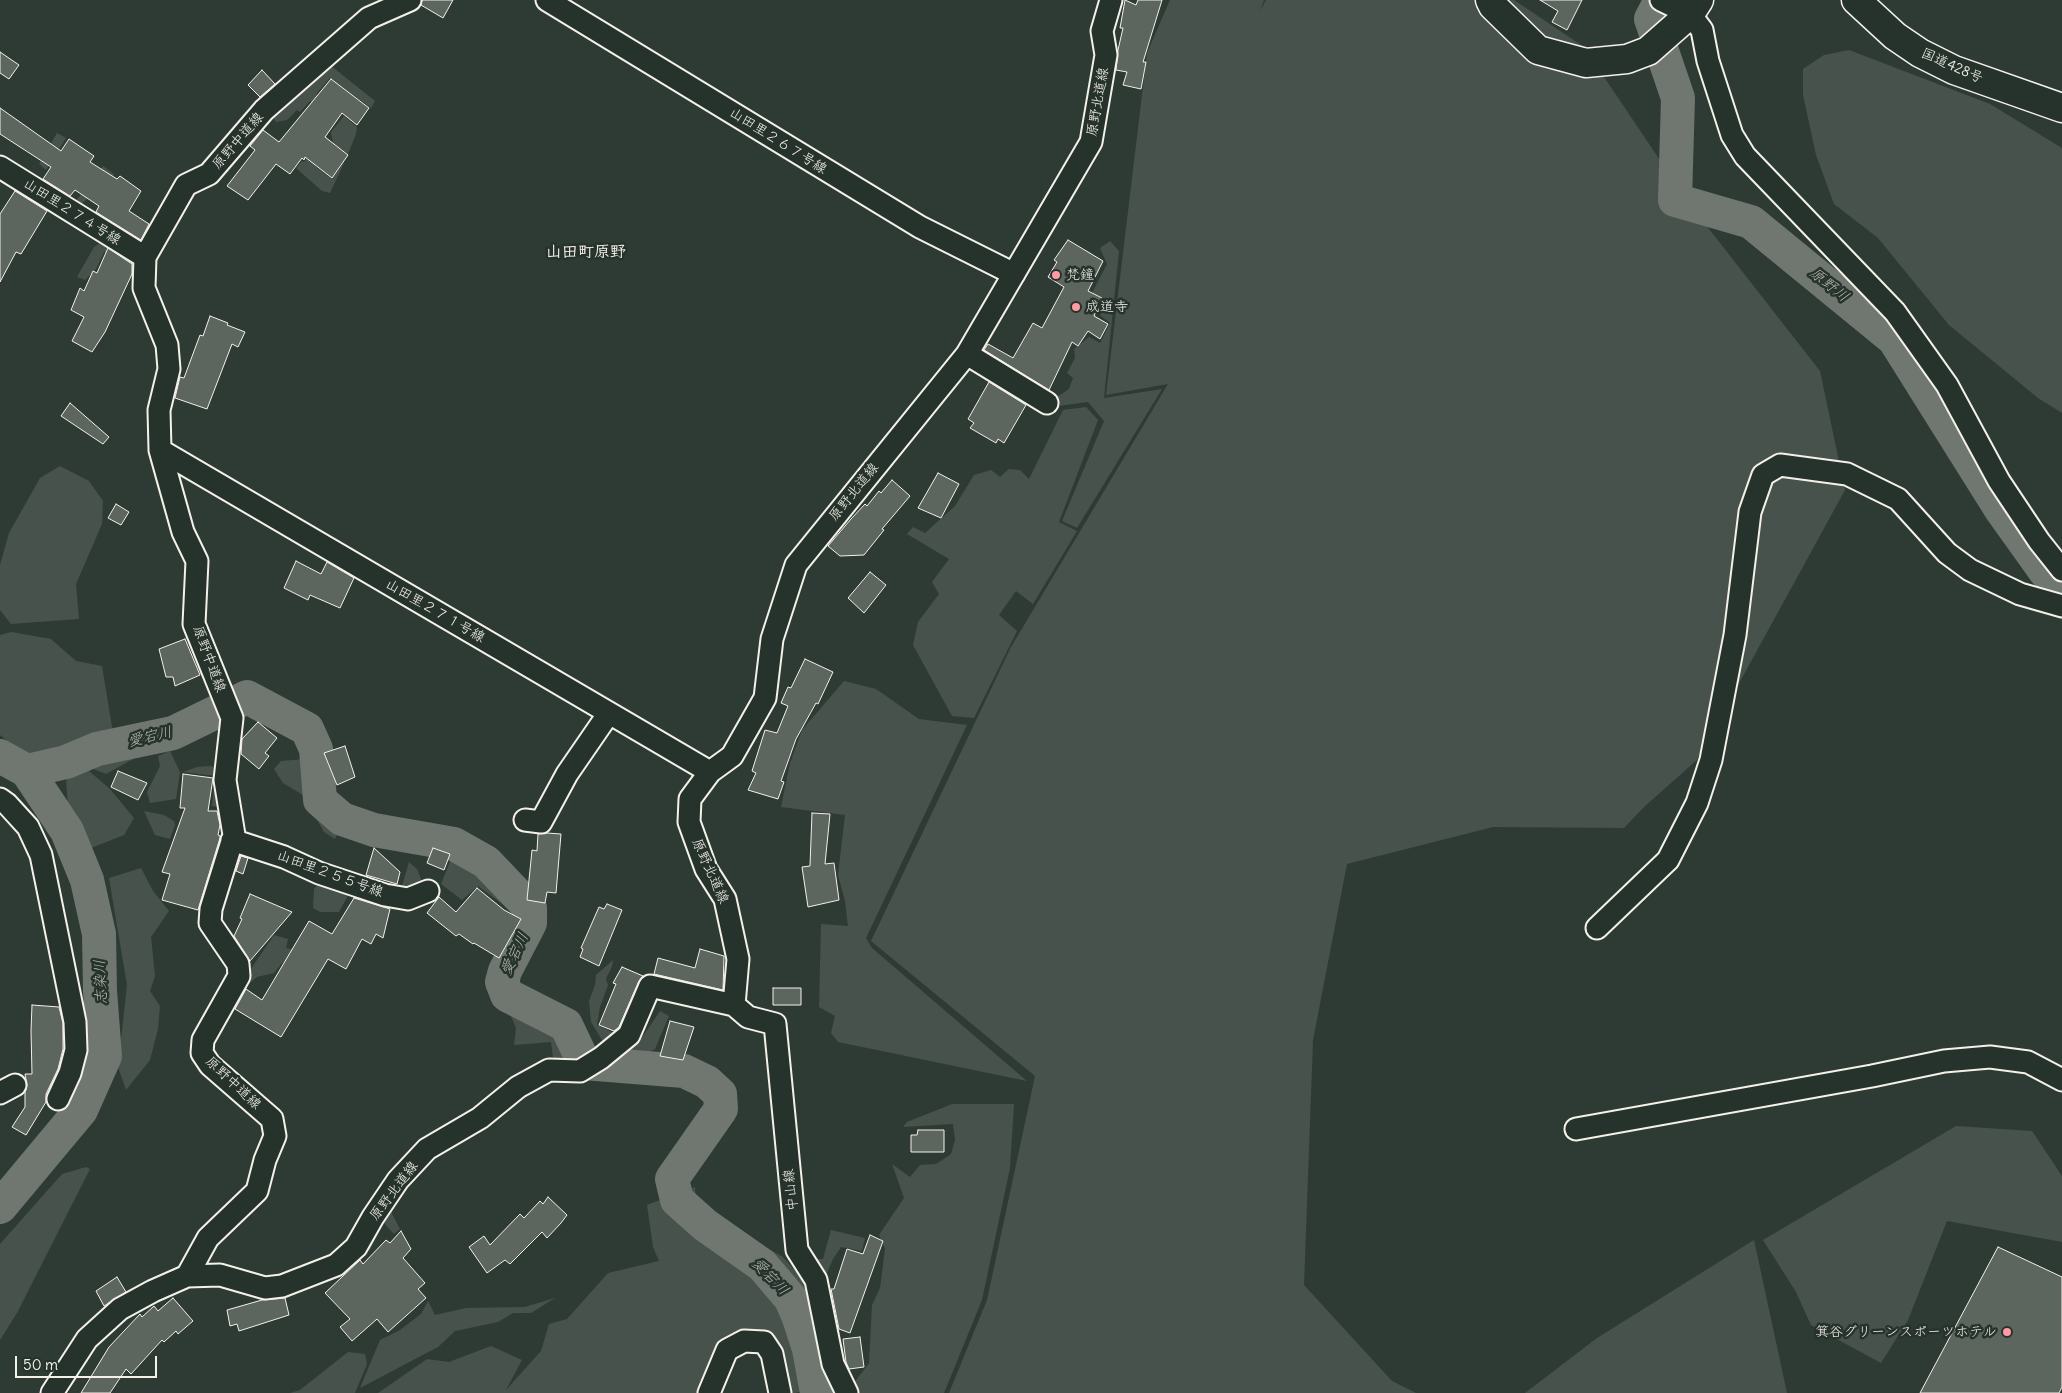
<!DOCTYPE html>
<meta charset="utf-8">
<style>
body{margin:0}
#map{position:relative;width:2062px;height:1393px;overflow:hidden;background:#2e3b34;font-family:Delius,sans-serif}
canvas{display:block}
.scale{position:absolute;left:15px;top:1356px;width:142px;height:22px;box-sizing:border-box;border:2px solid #f4f1e8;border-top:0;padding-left:6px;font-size:15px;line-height:18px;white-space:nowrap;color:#f4f1e8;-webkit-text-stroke:4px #26332d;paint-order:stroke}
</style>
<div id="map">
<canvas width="2062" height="1393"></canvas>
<div class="scale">50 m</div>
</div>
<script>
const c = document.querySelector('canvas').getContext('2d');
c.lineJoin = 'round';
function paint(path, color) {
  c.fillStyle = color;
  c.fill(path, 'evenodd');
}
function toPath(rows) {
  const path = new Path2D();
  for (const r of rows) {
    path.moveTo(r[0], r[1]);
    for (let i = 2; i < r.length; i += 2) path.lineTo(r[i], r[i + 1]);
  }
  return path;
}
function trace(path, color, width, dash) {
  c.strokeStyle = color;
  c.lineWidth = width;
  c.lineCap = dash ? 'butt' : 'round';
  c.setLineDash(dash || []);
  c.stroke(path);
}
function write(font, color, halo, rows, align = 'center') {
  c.font = font + ' Delius,"Klee One",sans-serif';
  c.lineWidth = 5;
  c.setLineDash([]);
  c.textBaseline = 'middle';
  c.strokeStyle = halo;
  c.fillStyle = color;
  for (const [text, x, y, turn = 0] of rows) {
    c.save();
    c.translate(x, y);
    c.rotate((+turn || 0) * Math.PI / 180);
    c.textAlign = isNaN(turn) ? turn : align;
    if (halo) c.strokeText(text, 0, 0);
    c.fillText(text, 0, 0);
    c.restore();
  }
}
paint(toPath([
 [1170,0,1264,0,1260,11,1266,0,1514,0,1584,47,1688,202,1820,371,1845,490,1697,760,1644,807,1624,828,1493,827,1347,864,1313,1040,1304,1285,1392,1381,1416,1393,949,1393,987,1300,1035,1076,871,941,1011,647,1168,384,1106,395,1147,53],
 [1849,50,1990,104,2062,148,2062,413,2038,398,1949,325,1878,238,1834,204,1816,155,1803,95,1803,69,1824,55],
 [330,65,375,101,371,108,330,78,316,94,328,104,323,111,310,101,300,112,297,110,287,120,276,122,270,114],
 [344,116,357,127,356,134,348,154,333,143,331,132],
 [57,133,66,138,46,170,39,164],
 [307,158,318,160,315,166,332,179,345,161,330,193,322,191,296,168,302,161,304,162],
 [103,166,114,174,100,195,94,193,80,205,75,202],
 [106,239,115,247,111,255,104,252,96,269,85,280,77,277,94,247],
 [1110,241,1119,251,1104,398,1162,389,1077,528,1062,521,1104,421,1088,402,1058,406,1048,399,1060,395,1069,389,1073,378,1067,373,1075,358,1074,349,1089,337,1100,343,1110,323,1100,315,1106,299,1092,293,1107,264,1100,248],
 [1086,407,1098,420,1059,522,1077,531,1033,604,1016,591,999,615,1017,631,974,718,952,716,913,645,918,622,939,594,932,582,949,559,907,534,913,527,925,533,955,506,974,475,991,470,1000,477,1009,469,1020,470,1029,479,1063,410],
 [60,466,89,481,103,501,102,524,76,584,79,619,11,624,0,610,0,565,9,533,40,478],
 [11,632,51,639,76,661,102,666,113,733,31,760,0,735,0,635],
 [844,681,876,689,919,719,967,725,866,938,872,948,1027,1081,838,1042,831,1033,835,1016,819,1007,821,924,848,926,845,901,838,875,845,815,781,807,790,763,802,730],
 [175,736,106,774,81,764,88,757,115,748],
 [170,751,180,772,176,799,150,803,147,792,160,766,158,756],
 [304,759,313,771,316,802,341,825,335,839,324,832,303,795,283,783,274,769,281,761],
 [210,766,220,769,220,807,212,806,215,776,183,772,197,767],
 [89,771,110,789,134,818,124,835,91,848,68,810,66,776],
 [144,811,164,815,174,821,175,825,170,839,155,835],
 [446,845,456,846,463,852,461,862,475,869,483,862,505,885,513,880,520,889,513,912,478,886,462,900,441,884,453,854,441,849],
 [409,862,417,869,421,879,420,890,400,893],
 [141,868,153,891,169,911,151,937,155,976,150,991,160,1006,158,1029,150,1060,126,1090,118,1067,127,985,109,878],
 [322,879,351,890,339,912,320,912,313,908,314,889],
 [274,935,288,939,286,948,295,950,296,968,283,962,274,973,257,977,247,985,242,982],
 [613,960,612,966,606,979,608,985,600,1007,597,1025,620,1036,605,1045,591,1022,589,1001,595,985,596,975],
 [516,995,568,1018,569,1023,575,1028,582,1039,586,1057,568,1068,554,1066,551,1042,514,1045,516,1028,505,1002],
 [660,1011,669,1016,655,1049,643,1055,689,1063,699,1072,692,1086,593,1072,632,1038,641,1039],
 [952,1104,1014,1104,1010,1168,982,1300,944,1393,853,1393,851,1387,869,1363,872,1305,880,1288,885,1249,879,1235,904,1198,892,1164,910,1177,920,1165,936,1164,951,1154,955,1140,953,1124,903,1127,907,1122],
 [1956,1126,2032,1131,2062,1176,2062,1242,1947,1221,1908,1320,1881,1363,1811,1325,1796,1292,1763,1240],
 [86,1167,90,1169,17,1313,0,1340,0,1244,62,1174],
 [695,1187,696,1202,738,1232,783,1257,805,1282,838,1382,795,1393,786,1393,774,1353,740,1337,705,1393,378,1393,427,1359,449,1362,491,1346,522,1360,506,1390,541,1351,549,1324,567,1319,608,1273,659,1261,653,1247,647,1205],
 [391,1212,400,1229,394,1234,384,1223,377,1231,377,1235,370,1250,357,1256,385,1213],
 [831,1230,865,1238,862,1251,841,1247,833,1259,824,1280,811,1263,816,1259,823,1259],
 [1754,1240,1787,1393,1525,1393,1597,1338],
 [555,1298,531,1313,513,1313,498,1322,455,1331,438,1347,360,1388,380,1340,400,1330,421,1314,428,1301,435,1315,466,1308,525,1307],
 [348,1352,365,1354,367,1364,355,1393,290,1393,300,1390]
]), '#48524c');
trace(toPath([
 [1661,0,1651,19,1678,98,1675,200,1751,222,1894,339,2000,508,2045,571,2062,589],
 [0,756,27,771,67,831,87,880,99,934,100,991,105,1056,81,1110,0,1207],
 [27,771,66,762,97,749,173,733,247,697,307,729,316,749,320,800,342,819,374,830,454,844,486,862,530,908,530,923,505,971,502,982,507,995,566,1025,584,1063,684,1071,707,1082,720,1094,721,1109,672,1179,677,1200,705,1225,762,1265,791,1299,799,1318,809,1349,817,1393]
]), '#6f7770', 34);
const building = toPath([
 [422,0,453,0,443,18,421,5,422,0],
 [1125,0,1136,5,1138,0,1162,0,1143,62,1146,62,1141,89,1123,85,1127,72,1116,70,1118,50,1123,28,1120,28,1125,0],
 [1540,0,1582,0,1567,30,1552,22,1558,11,1540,0],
 [0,52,19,65,9,79,0,73,0,52],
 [262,70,275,84,260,97,248,85,262,70],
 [331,79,369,108,357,125,342,113,325,137,348,155,332,178,305,157,304,160,302,158,290,174,276,164,248,200,227,186,255,150,250,146,263,130,279,142,331,79],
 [0,108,61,151,69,139,94,156,90,162,117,179,120,176,141,191,129,211,149,224,141,240,96,212,99,206,75,190,70,196,43,179,51,167,0,134,0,108],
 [15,191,47,211,21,254,16,252,0,282,0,214,15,191],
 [1068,240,1103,261,1088,291,1102,298,1094,316,1108,324,1100,339,1088,331,1078,346,1072,342,1049,390,984,350,988,344,1013,358,1033,323,1042,328,1064,287,1048,277,1057,262,1054,260,1068,240],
 [108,248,132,264,132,274,105,332,92,352,72,341,84,317,71,310,80,288,84,291,93,271,97,273,108,248],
 [210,316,228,323,227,325,245,332,238,347,232,344,207,409,175,398,180,377,184,378,200,335,203,336,210,316],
 [989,382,1026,405,1004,443,998,439,996,443,970,428,974,423,968,419,989,382],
 [70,403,109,437,103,444,61,416,70,403],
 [938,473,959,484,941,518,918,508,938,473],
 [892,480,910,496,882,529,884,530,864,555,840,556,828,546,851,519,865,504,867,506,879,491,881,493,892,480],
 [116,504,129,512,121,525,108,518,116,504],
 [296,561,321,574,327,562,354,578,340,608,310,595,308,600,284,588,296,561],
 [870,572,886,585,864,613,848,598,870,572],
 [185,639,200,675,175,686,173,677,166,677,159,649,185,639],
 [805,659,833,672,818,704,816,703,796,739,781,781,784,782,778,799,748,790,756,773,752,771,765,730,777,733,788,706,781,703,788,687,791,688,805,659],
 [258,722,277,738,265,753,269,756,259,769,241,754,242,739,258,722],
 [345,746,355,777,337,785,324,753,345,746],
 [118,771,147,783,138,800,111,787,118,771],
 [183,774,213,778,208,811,217,811,220,825,218,835,220,836,220,838,198,910,162,900,170,874,162,872,185,808,180,808,183,774],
 [812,813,830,814,825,864,834,863,839,900,808,907,802,867,810,866,812,813],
 [547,833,561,834,556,893,547,892,545,903,527,900,532,850,537,851,538,834,547,833],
 [374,848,400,872,397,884,366,875,374,848],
 [433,848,450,854,444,870,427,863,433,848],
 [241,856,248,858,243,874,236,871,241,856],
 [477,888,504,910,521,919,499,958,474,943,473,944,459,934,456,936,427,913,439,897,456,912,477,888],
 [250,894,292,912,250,961,234,936,242,919,240,918,250,894],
 [354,898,390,909,383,938,376,934,371,944,362,939,346,969,328,959,281,1037,235,1009,246,989,262,1000,309,921,332,934,354,898],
 [607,904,622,910,599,966,580,957,583,949,581,948,599,907,604,909,607,904],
 [700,949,724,956,723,990,654,974,658,958,695,968,700,949],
 [622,967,643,976,639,981,619,1027,614,1031,599,1025,616,984,613,983,622,967],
 [773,988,801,988,801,1005,773,1005,773,988],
 [32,1005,59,1007,63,1023,63,1049,58,1069,46,1094,46,1102,26,1135,12,1127,25,1107,25,1092,27,1085,25,1074,32,1074,31,1031,32,1005],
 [670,1021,694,1027,683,1060,660,1056,670,1021],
 [918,1130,944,1130,944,1152,911,1152,911,1135,917,1135,918,1130],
 [548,1197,567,1215,561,1223,547,1238,542,1232,510,1264,505,1260,487,1273,469,1247,484,1236,490,1245,520,1214,524,1218,540,1201,543,1204,548,1197],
 [401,1231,411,1249,403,1258,425,1283,418,1289,426,1298,388,1332,377,1319,352,1341,340,1327,350,1319,325,1293,360,1260,363,1264,386,1240,390,1243,401,1231],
 [870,1235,883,1241,850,1333,839,1329,831,1289,834,1289,847,1249,863,1254,870,1235],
 [1998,1247,2062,1277,2062,1387,2059,1393,1920,1393,1998,1247],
 [117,1277,126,1292,104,1306,96,1291,117,1277],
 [173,1298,193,1321,178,1334,176,1331,164,1342,162,1340,131,1374,126,1369,110,1393,81,1393,109,1347,140,1314,142,1317,154,1306,158,1311,173,1298],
 [285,1298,289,1315,239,1331,237,1324,230,1326,227,1310,262,1300,285,1298],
 [860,1337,864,1367,849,1369,846,1362,843,1339,860,1337]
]);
paint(building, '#5c655e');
trace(building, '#f4f1e8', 1);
const street = toPath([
 [547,0,920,227,1014,274],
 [1661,0,1690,14,1702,30,1708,61,1732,135,1745,156,1895,312,1947,385,1999,481,2039,541,2062,570],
 [0,167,145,257],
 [967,354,1047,403],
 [160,450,710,772],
 [0,799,7,804,28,827,41,855,75,1022,76,1050,70,1073,58,1099],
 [525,820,541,822,567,774,609,713],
 [232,840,284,857,319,873,385,895,408,899,428,891],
 [1597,928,1668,860,1697,803,1711,760,1735,635,1750,512,1763,475,1780,465,1847,474,1898,499,1947,553,1970,570,2020,594,2062,606],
 [734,1005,748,1017,775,1024,797,1250,816,1280,833,1364,847,1393],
 [0,1093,15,1085],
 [1576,1129,1872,1076,1944,1061,1990,1057,2028,1062,2062,1080],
 [187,1276,208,1238,257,1191,265,1160,275,1136,272,1119,210,1065,202,1053,203,1040,239,976,238,964,210,923,211,909,234,835,225,780,232,718,194,624,197,561,183,532,160,450,159,410,169,369,167,345,144,288,145,257,186,185,209,174,264,110,369,18,410,0],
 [52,1393,87,1339,120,1309,153,1291,187,1276,220,1275,265,1288,282,1286,336,1265,356,1247,373,1217,398,1180,427,1149,480,1118,518,1087,549,1070,580,1071,601,1058,629,1035,650,986,734,1005,738,959,725,899,706,869,689,822,690,799,710,772,732,756,765,698,772,639,796,565,967,354,1091,142,1106,55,1102,31,1111,0],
 [709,1393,727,1350,744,1341,764,1342,772,1354,780,1393]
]);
const highway = toPath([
 [1490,0,1493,6,1538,50,1586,63,1627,59,1648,51,1690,14,1699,0],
 [1856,0,1895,36,1920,53,1954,70,2062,108]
]);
trace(street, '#f4f1e8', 25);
trace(highway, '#f4f1e8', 31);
trace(street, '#26332d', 21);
trace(highway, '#26332d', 28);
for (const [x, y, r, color] of [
 [1056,275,5,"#ff9aa2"],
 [1076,307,5,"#ff9aa2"],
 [2007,1332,5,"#ff9aa2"]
]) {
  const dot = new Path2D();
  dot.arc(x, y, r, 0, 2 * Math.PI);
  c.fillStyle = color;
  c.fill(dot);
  trace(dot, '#26332d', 2);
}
write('14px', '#f4f1e8', '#26332d', [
 ["国道428号",1952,66,24],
 ["原野北道線",1098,102,-80],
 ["原野中道線",238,141,-49],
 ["山田里２６７号線",778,141,32],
 ["山田里２７４号線",72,212,32],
 ["原野北道線",854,492,-51],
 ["山田里２７１号線",435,611,30],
 ["原野中道線",209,659,70],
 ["原野北道線",710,871,66],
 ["山田里２５５号線",330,874,20],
 ["原野中道線",233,1083,43],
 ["中山線",791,1190,-96],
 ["原野北道線",394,1191,-53]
]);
write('14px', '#f4f1e8', '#26332d', [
 ["梵鐘",1066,275],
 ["成道寺",1086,307],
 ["箕谷グリーンスポーツホテル",1997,1332,"right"]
], 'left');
write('italic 15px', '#b8bab2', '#26332d', [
 ["原野川",1829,285,39],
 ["愛宕川",150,737,-13],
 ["愛宕川",515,954,-65],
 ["志染川",101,982,-93],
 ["愛宕川",770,1277,46]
]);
write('bold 16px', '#f4f1e8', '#26332d', [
 ["山田町原野",586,252]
]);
</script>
